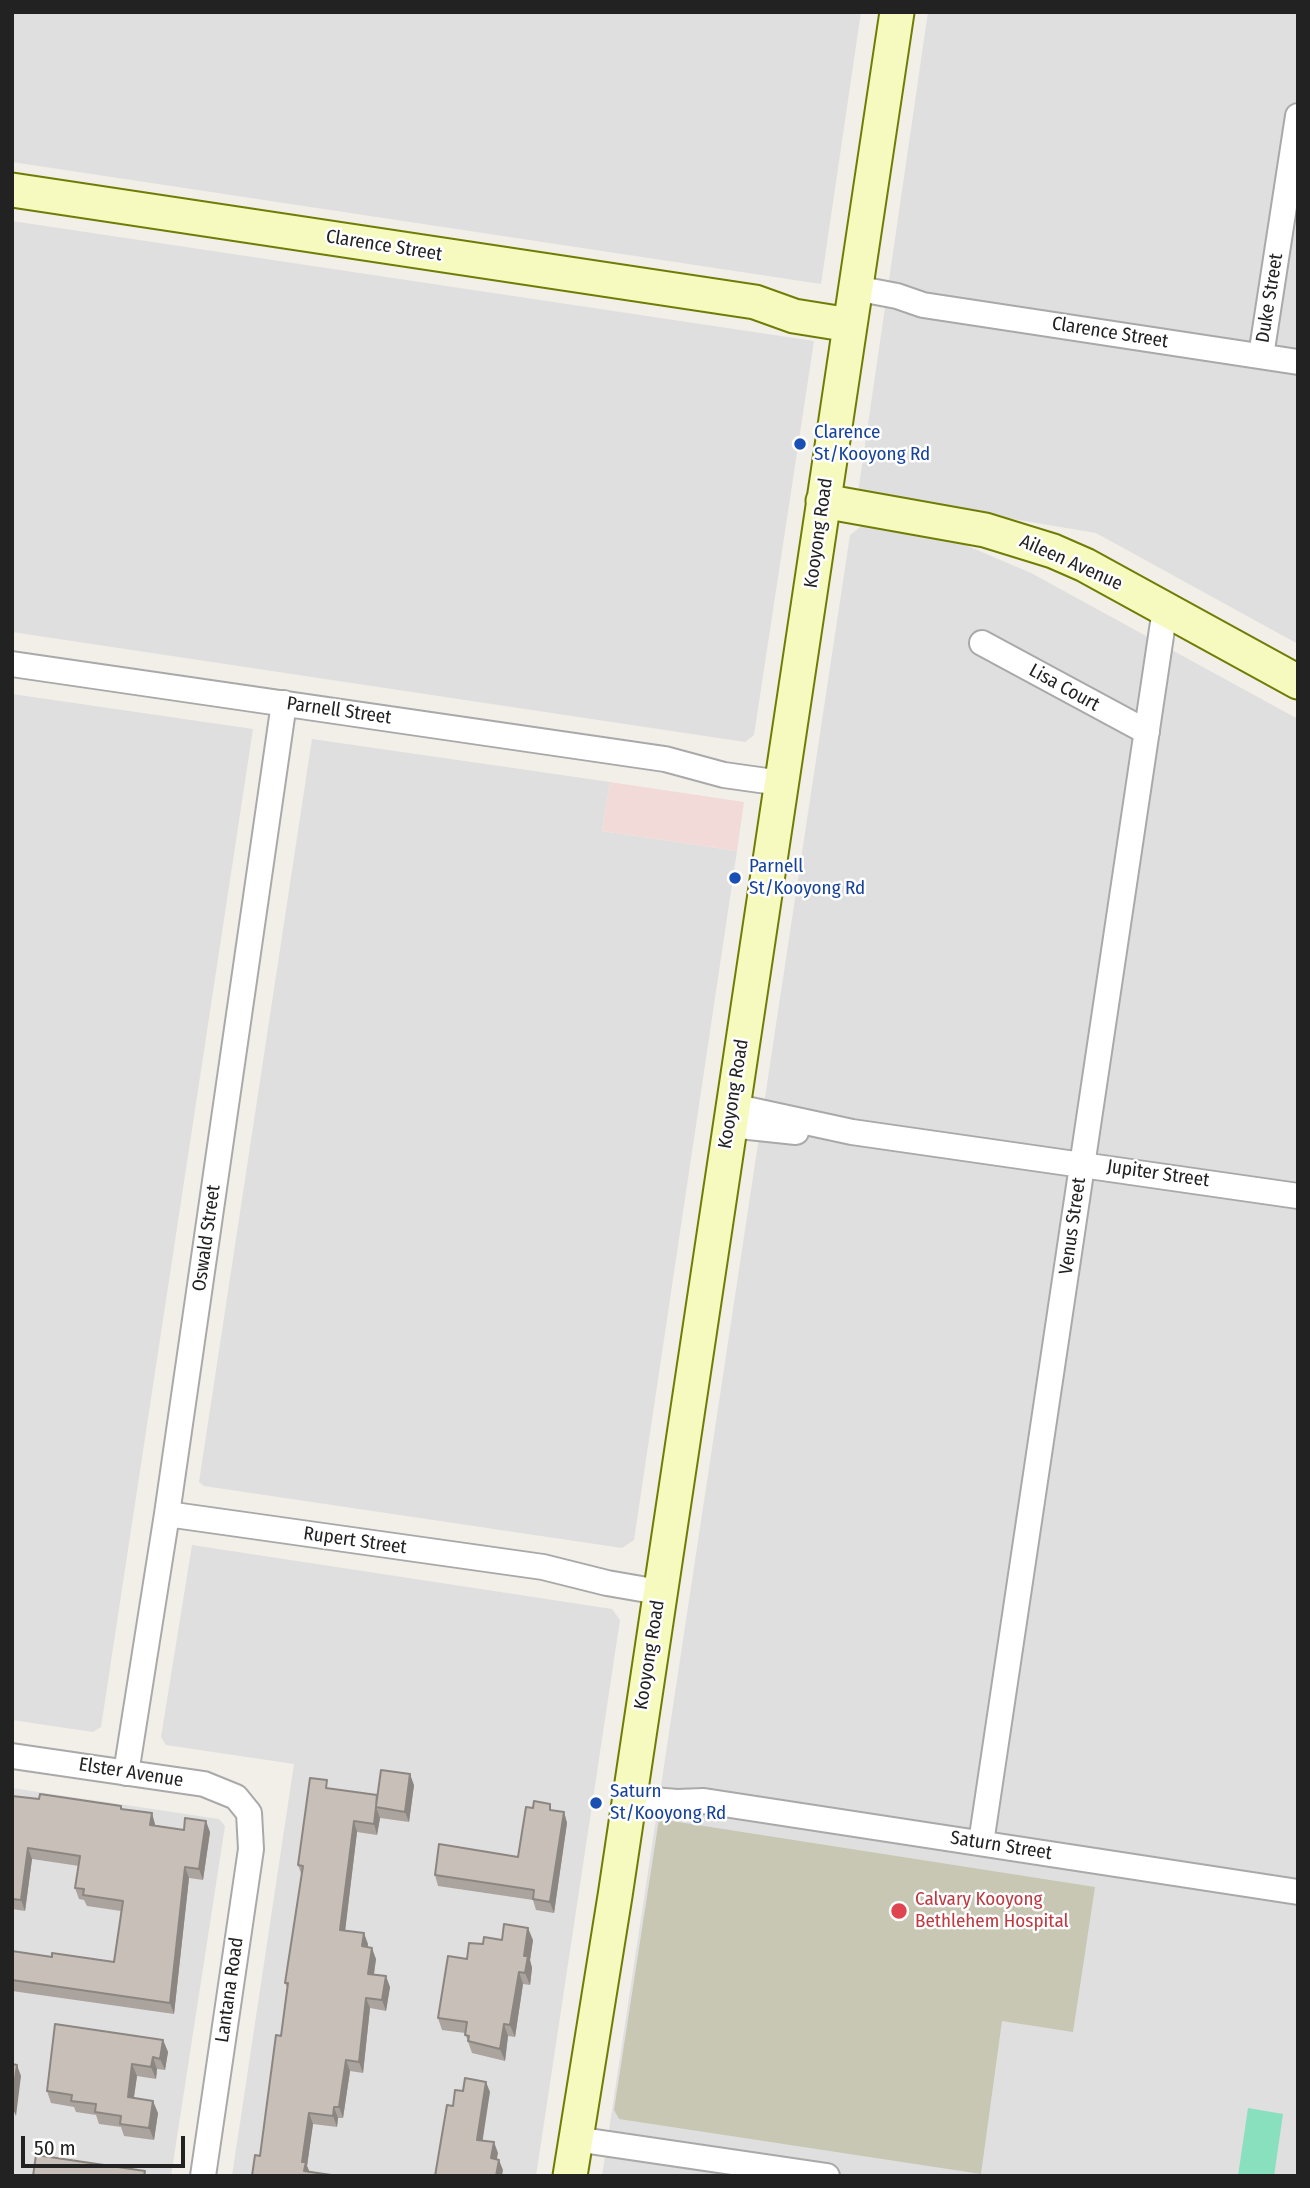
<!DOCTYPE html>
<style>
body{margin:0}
#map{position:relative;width:1310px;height:2188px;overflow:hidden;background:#f2efe9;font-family:"Fira Sans Condensed",sans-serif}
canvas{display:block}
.frame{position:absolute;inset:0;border:14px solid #222;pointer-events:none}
.scale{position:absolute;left:21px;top:2136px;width:164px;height:32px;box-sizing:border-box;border:4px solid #222;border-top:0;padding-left:9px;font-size:21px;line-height:24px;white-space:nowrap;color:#222;-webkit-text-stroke:5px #fff;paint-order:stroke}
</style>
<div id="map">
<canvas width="1310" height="2188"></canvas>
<div class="frame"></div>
<div class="scale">50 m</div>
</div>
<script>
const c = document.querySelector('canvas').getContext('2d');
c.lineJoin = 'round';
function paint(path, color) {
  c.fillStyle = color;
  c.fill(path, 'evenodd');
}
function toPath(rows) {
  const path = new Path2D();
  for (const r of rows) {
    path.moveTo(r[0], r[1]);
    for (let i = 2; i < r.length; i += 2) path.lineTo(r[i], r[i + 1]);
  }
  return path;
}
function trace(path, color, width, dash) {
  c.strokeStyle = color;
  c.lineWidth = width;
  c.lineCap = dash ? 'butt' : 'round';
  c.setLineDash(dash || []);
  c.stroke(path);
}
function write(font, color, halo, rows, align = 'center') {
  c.font = font + ' "Fira Sans Condensed",sans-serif';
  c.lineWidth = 5;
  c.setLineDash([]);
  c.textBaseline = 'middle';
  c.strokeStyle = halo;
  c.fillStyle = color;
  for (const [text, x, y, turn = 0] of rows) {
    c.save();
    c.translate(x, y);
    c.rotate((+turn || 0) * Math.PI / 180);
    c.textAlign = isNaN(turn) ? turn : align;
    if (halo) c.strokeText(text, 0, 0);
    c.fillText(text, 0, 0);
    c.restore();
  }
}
paint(toPath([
 [12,12,861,12,821,284,12,162],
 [928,12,1298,12,1298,644,1096,533,858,493],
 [12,221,814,341,754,735,745,742,12,632],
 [863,525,949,538,1031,573,1298,719,1298,2176,602,2176,850,535],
 [12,694,253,729,101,1727,93,1732,12,1720],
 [312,739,610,782,602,831,737,851,634,1540,622,1548,204,1486,199,1482],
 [192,1545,612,1609,620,1620,536,2176,232,2176,294,1764,166,1745,161,1737],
 [12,1788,219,1819,225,1826,171,2176,12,2176]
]), '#e0dfdf');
paint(toPath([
 [610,782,744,802,737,851,602,831]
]), '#f2dad9');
paint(toPath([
 [659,1819,1095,1887,1073,2032,1002,2021,981,2174,619,2119,614,2110]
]), '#c7c7b4');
paint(toPath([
 [1248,2108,1283,2114,1274,2176,1238,2176]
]), '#88e0be');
const street = toPath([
 [855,288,897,296,923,305,1298,362],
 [1261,356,1298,116],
 [982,643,1147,732],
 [12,664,665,759,724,775,781,783],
 [732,1106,852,1132,1298,1196],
 [730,1125,796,1132],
 [167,1514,543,1567,607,1583,659,1592],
 [12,1756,204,1784,236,1797,249,1813,251,1849,203,2176],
 [126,1773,167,1514,284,703],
 [628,1798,677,1802,704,1801,1298,1892],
 [981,1843,1165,609],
 [575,2139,827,2176]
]);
const secondary = toPath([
 [12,190,755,302,794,316,850,325],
 [823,501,985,530,1053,551,1085,565,1298,682],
 [570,2176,615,1896,897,12]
]);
trace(street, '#a9a9a9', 28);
trace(secondary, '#707d05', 37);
trace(street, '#fff', 24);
trace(secondary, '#f7fabf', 33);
paint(toPath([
 [414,1785,409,1822,380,1818,377,1835,357,1832,345,1930,368,1944,368,1947,376,1959,374,1975,390,1987,386,2011,370,2008,363,2073,350,2071,343,2118,338,2118,337,2127,313,2124,307,2166,309,2171,252,2176,260,2156,281,2036,288,1989,285,1983,302,1876,298,1865,330,1788,378,1796],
 [12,1796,123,1809,155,1824,155,1825,184,1830,210,1832,203,1880,189,1878,174,2014,12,1991,12,1951,52,1957,114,1962,121,1911,87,1906,84,1900,79,1899,75,1888,79,1866,32,1859,25,1911,12,1909],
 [553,1811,564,1812,567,1823,554,1913,536,1910,533,1900,438,1886,435,1875,518,1857],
 [502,1940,533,1940,530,1960,532,1968,530,1985,523,1984,515,2037,508,2036,505,2061,472,2053,465,2033,442,2030,438,2018,467,1959],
 [163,2040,168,2052,165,2070,157,2069,156,2079,137,2076,134,2098,158,2113,154,2140,124,2136,121,2127,99,2124,96,2115,76,2112,74,2107,51,2103,47,2091]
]), '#aba49e');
paint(toPath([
 [410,1774,414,1785,409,1822,405,1812],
 [376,1807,380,1818,377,1835,374,1824],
 [564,1812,567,1823,554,1913,550,1902],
 [152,1813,155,1824,154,1836,150,1825],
 [206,1821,210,1832,203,1880,199,1869],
 [354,1821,357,1832,344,1940,340,1930],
 [28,1848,32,1859,25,1911,21,1900],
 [185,1867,189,1878,174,2014,170,2003],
 [528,1928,533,1940,530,1960,532,1968,530,1985,525,1973,524,1956],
 [364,1933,368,1944,366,1957,362,1946],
 [372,1948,376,1959,372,1985,368,1974],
 [519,1972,523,1984,515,2037,510,2025],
 [386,1976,390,1987,386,2011,382,2000],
 [366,1998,370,2008,363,2073,359,2062],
 [504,2024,508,2036,505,2061,500,2049],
 [163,2040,168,2052,165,2070,160,2059],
 [153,2057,157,2069,156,2079,151,2067],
 [346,2060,350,2071,343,2118,339,2107],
 [132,2064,137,2076,132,2109,128,2097],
 [17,2065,21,2076,16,2116,12,2107,12,2100],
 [486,2082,490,2092,481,2151,477,2140],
 [153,2101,158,2113,154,2140,149,2128],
 [334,2107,338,2118,337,2127,333,2116],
 [309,2113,313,2124,307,2166,310,2173,306,2176,302,2162],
 [494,2142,498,2153,495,2169,491,2158],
 [499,2160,503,2170,502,2176,496,2176]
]), '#8b8681');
const building = toPath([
 [381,1770,410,1774,405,1812,376,1807,374,1824,354,1821,340,1930,364,1933,362,1946,372,1948,368,1974,386,1976,382,2000,366,1998,359,2062,346,2060,339,2107,334,2107,333,2116,309,2113,302,2162,306,2162,304,2171,338,2176,252,2176,255,2155,260,2156,276,2035,281,2036,288,1983,285,1983,303,1866,298,1865,310,1778,327,1780,326,1788,377,1795,376,1806,381,1770],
 [40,1794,121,1806,121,1809,152,1813,150,1825,184,1830,185,1818,206,1821,199,1869,185,1867,170,2003,12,1980,12,1951,52,1957,52,1953,114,1962,123,1901,83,1895,84,1889,75,1888,80,1856,28,1848,21,1900,12,1899,12,1796,39,1799,40,1794],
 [534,1801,550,1804,550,1810,564,1812,550,1902,533,1899,534,1890,435,1875,439,1844,518,1857,526,1807,533,1808,534,1801],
 [504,1924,528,1928,524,1956,528,1956,525,1973,519,1972,510,2025,504,2024,500,2049,468,2041,469,2036,465,2035,467,2022,438,2018,448,1956,467,1959,469,1943,483,1944,484,1937,502,1940,504,1924],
 [55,2024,163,2040,160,2059,153,2057,151,2067,132,2064,128,2097,153,2101,149,2128,120,2124,121,2116,95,2112,96,2104,71,2101,72,2095,47,2091,55,2024],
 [12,2064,17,2065,12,2100,12,2064],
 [465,2078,486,2082,477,2140,494,2142,491,2158,499,2160,496,2176,435,2176,447,2105,453,2106,455,2090,463,2091,465,2078],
 [36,2155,145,2171,144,2176,33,2176,36,2155]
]);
paint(building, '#c7bfb8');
trace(building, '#8b8681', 2);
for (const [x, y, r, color] of [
 [800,444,7,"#1a4fb4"],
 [735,878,7,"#1a4fb4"],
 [596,1803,7,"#1a4fb4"],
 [899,1911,9,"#e0444e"]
]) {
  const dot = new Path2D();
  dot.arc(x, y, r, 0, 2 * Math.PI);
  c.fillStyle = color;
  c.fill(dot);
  trace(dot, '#fff', 2.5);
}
write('19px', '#222', '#fff', [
 ["Clarence Street",384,246,9],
 ["Duke Street",1270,298,-81],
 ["Clarence Street",1110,333,9],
 ["Kooyong Road",819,533,-82],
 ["Aileen Avenue",1071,563,24],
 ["Lisa Court",1064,688,29],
 ["Parnell Street",339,711,8],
 ["Kooyong Road",734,1094,-81],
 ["Jupiter Street",1158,1174,8],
 ["Venus Street",1073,1226,-82],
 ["Oswald Street",207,1238,-82],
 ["Rupert Street",355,1541,8],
 ["Kooyong Road",650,1655,-81],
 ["Elster Avenue",131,1773,9],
 ["Saturn Street",1001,1846,9],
 ["Lantana Road",230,1990,-82]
]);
write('19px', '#164399', '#fff', [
 ["Clarence",814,433],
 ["St/Kooyong Rd",814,455],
 ["Parnell",749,867],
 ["St/Kooyong Rd",749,889],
 ["Saturn",610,1792],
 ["St/Kooyong Rd",610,1814]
], 'left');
write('19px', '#be3a42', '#fff', [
 ["Calvary Kooyong",915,1900],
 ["Bethlehem Hospital",915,1922]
], 'left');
</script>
